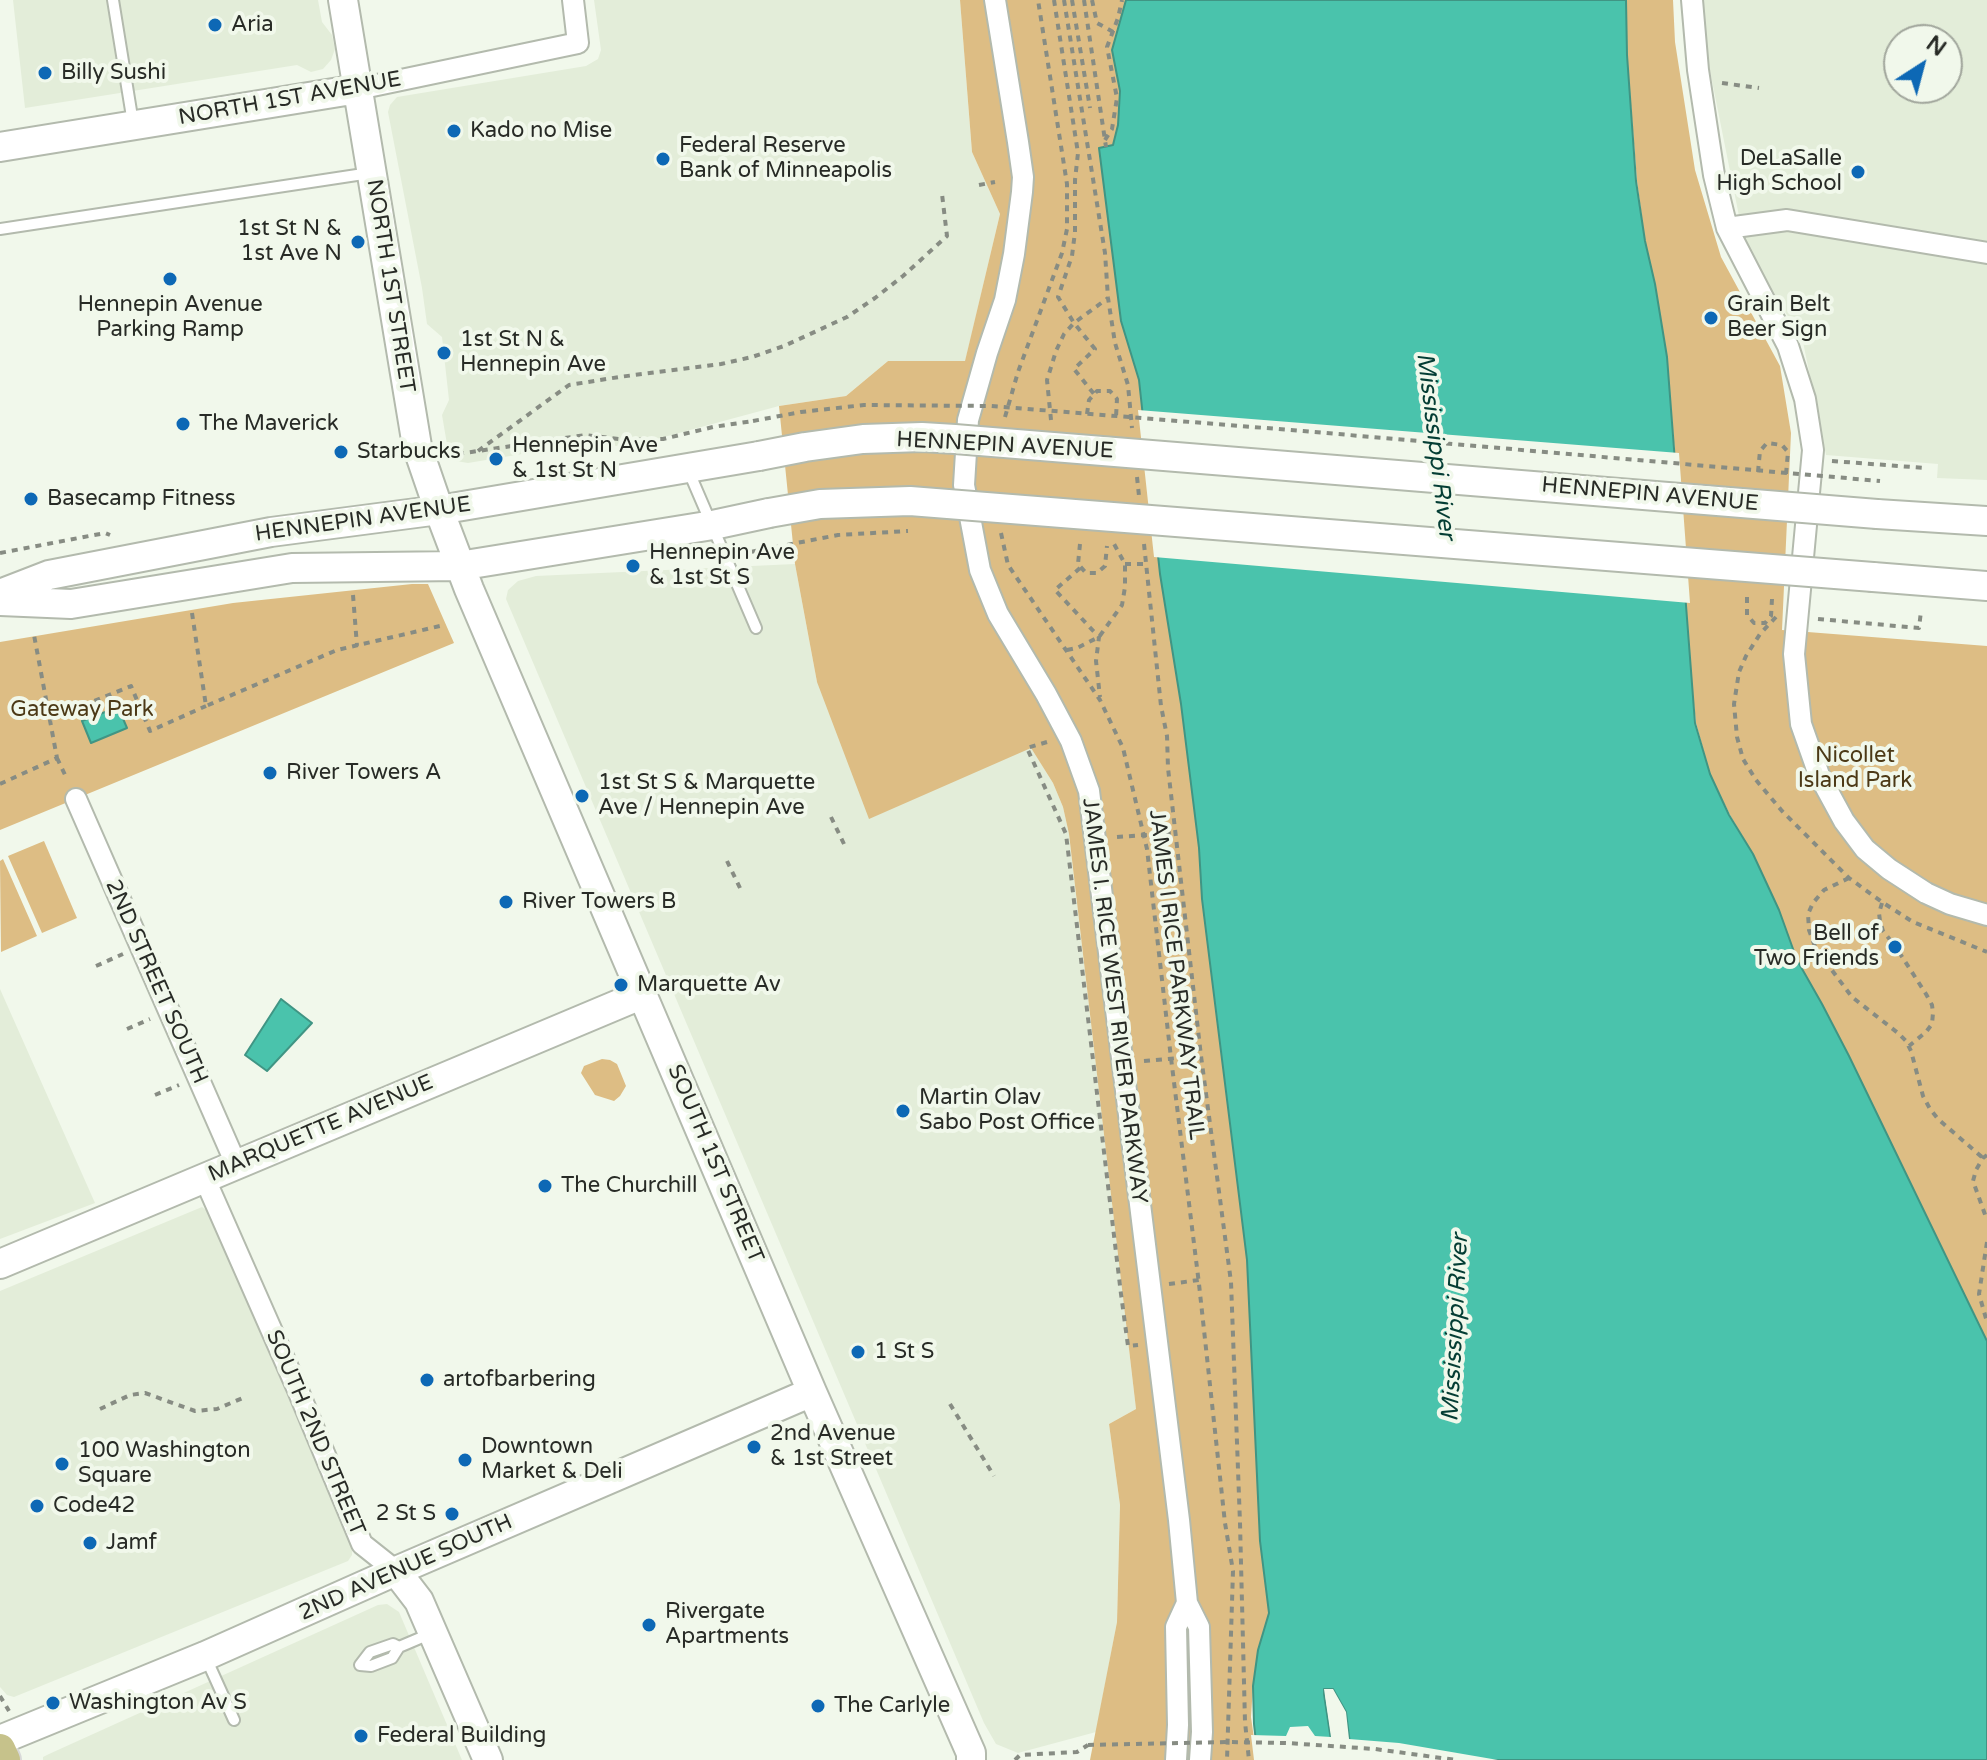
<!DOCTYPE html>
<style>
body{margin:0}
#map{position:relative;width:1987px;height:1760px;overflow:hidden;background:#f1f8eb;font-family:"Varela Round",sans-serif}
canvas{display:block}
.north{position:absolute;left:1883px;top:24px;width:80px;height:80px;box-sizing:border-box;background:#f1f8eb;border:2px solid #a1a69c;border-radius:50%;rotate:36deg;font-size:22px;font-weight:700;line-height:32px;text-align:center;color:#282b26}
.north::after{content:'';display:block;margin:auto;width:28px;height:36px;background:#0d68b5;clip-path:polygon(50% 0,100% 100%,50% 72%,0 100%)}
</style>
<div id="map">
<canvas width="1987" height="1760"></canvas>
<div class="north">N</div>
</div>
<script>
const c = document.querySelector('canvas').getContext('2d');
c.lineJoin = 'round';
function paint(path, color) {
  c.fillStyle = color;
  c.fill(path, 'evenodd');
}
function toPath(rows) {
  const path = new Path2D();
  for (const r of rows) {
    if (r.length === 3) {
      path.moveTo(r[0] + r[2], r[1]);
      path.arc(r[0], r[1], r[2], 0, 2 * Math.PI);
      continue;
    }
    path.moveTo(r[0], r[1]);
    for (let i = 2; i < r.length; i += 2) path.lineTo(r[i], r[i + 1]);
  }
  return path;
}
function trace(path, color, width, dash) {
  c.strokeStyle = color;
  c.lineWidth = width;
  c.lineCap = dash ? 'butt' : 'round';
  c.setLineDash(dash || []);
  c.stroke(path);
}
function write(font, color, halo, rows, align = 'center') {
  c.font = font + ' "Varela Round",sans-serif';
  c.lineWidth = 8;
  c.setLineDash([]);
  c.textBaseline = 'middle';
  c.strokeStyle = halo;
  c.fillStyle = color;
  for (const [text, x, y, turn = 0] of rows) {
    c.save();
    c.translate(x, y);
    c.rotate((+turn || 0) * Math.PI / 180);
    c.textAlign = isNaN(turn) ? turn : align;
    if (halo) c.strokeText(text, 0, 0);
    c.fillText(text, 0, 0);
    c.restore();
  }
}
paint(toPath([
 [13,0,318,0,322,22,332,35,335,49,331,60,323,69,311,72,297,65,25,108],
 [594,0,960,0,972,152,1000,214,965,362,888,361,846,396,779,406,627,447,588,443,468,463,456,461,449,456,442,415,449,400,442,337,427,324,422,288,388,112,390,105,397,97,586,66,598,59,601,50],
 [1703,0,1987,0,1987,480,1937,478,1938,464,1826,455,1802,337,1747,256,1702,31],
 [1899,40,1947,40,1947,88,1899,88],
 [795,564,817,682,1031,748,1053,783,1063,807,1069,834,1136,1409,1109,1424,1120,1505,1117,1622,1096,1732,1018,1753,996,1744,984,1723,506,599,508,590,518,581,536,576],
 [0,989,95,1203,0,1239],
 [202,1207,210,1213,352,1548,352,1555,348,1561,14,1697,7,1695,0,1687,0,1291],
 [387,1604,399,1612,462,1760,43,1760,43,1757,49,1754,378,1605]
]), '#e3edd9');
paint(toPath([
 [960,0,1126,0,1112,50,1120,91,1118,125,1113,145,1100,148,1121,321,1139,380,1160,574,1181,704,1199,848,1202,899,1247,1260,1260,1541,1269,1613,1258,1650,1253,1686,1251,1717,1257,1760,1090,1760,1117,1622,1120,1505,1109,1424,1136,1409,1069,834,1063,807,1053,783,1031,748,869,819,817,682,795,564,779,406,846,396,888,361,965,361,1000,214,972,152],
 [1627,0,1673,0,1675,42,1695,170,1721,257,1780,366,1791,433,1782,630,1987,646,1987,1340,1849,1056,1797,960,1779,910,1753,854,1730,815,1710,774,1696,723,1690,667,1681,527,1667,357,1655,285,1645,240,1637,181,1627,55],
 [412,584,428,584,454,643,0,830,0,642,233,603],
 [44,841,77,918,42,933,8,856],
 [3,859,37,936,1,952,0,861],
 [602,1059,610,1060,617,1064,626,1086,620,1096,614,1101,595,1095,581,1073,584,1066]
]), '#ddbd84');
const water = toPath([
 [1126,0,1626,0,1627,55,1636,181,1645,241,1655,284,1667,357,1695,723,1710,774,1729,815,1753,854,1779,910,1797,960,1822,1004,1849,1056,1987,1341,1987,1760,1352,1760,1346,1712,1333,1689,1324,1689,1324,1694,1334,1760,1258,1760,1254,1724,1253,1686,1258,1650,1269,1613,1260,1541,1247,1260,1202,899,1199,848,1181,704,1160,574,1139,380,1121,321,1099,148,1113,145,1118,125,1120,91,1112,50,1126,0],
 [118,707,127,728,91,743,82,721,118,707],
 [281,999,312,1023,267,1071,245,1055,281,999]
]);
paint(water, '#4ac3ac');
trace(water, '#409584', 2);
paint(toPath([
 [1138,410,1679,453,1690,603,1154,557],
 [1324,1689,1333,1689,1346,1712,1349,1739,1399,1743,1498,1760,1348,1760,1342,1713,1331,1693,1328,1694,1338,1760,1254,1760,1251,1735,1286,1736,1290,1727,1308,1726,1315,1736,1331,1737]
]), '#f1f8eb');
const lane = toPath([
 [113,0,133,123],
 [0,229,370,173],
 [689,472,756,628],
 [399,1647,392,1658,371,1666,360,1665,370,1652,393,1644,399,1647,432,1633],
 [206,1658,234,1720]
]);
const street = toPath([
 [995,0,1018,142,1023,177,1022,192,1014,254,1005,300,987,353,968,420,964,485,980,570,998,614,1046,694,1071,741,1089,791,1179,1520,1187,1603,1199,1627,1202,1732,1200,1760],
 [1692,0,1698,70,1714,175,1727,228,1788,346,1805,399,1813,450,1794,654,1801,724,1819,775,1844,821,1865,849,1889,869,1926,893,1950,904,1987,915],
 [358,89,578,43,573,0],
 [1727,228,1787,220,1987,253],
 [76,799,236,1164],
 [204,1177,297,1388,362,1544,396,1571],
 [1176,1760,1178,1725,1176,1627,1187,1603]
]);
const secondary = toPath([
 [343,0,417,446,439,510,469,589,812,1392,971,1753,971,1760],
 [0,147,358,89],
 [1877,514,1987,521],
 [1873,577,1987,586],
 [0,594,49,575,271,532,439,510,759,456],
 [0,601,71,604,292,568,459,566,713,525,769,513],
 [0,1264,643,994],
 [396,1571,419,1601,488,1760],
 [0,1740,205,1656,396,1571,812,1392]
]);
const primary = toPath([
 [0,1749,5,1760]
]);
trace(lane, '#b3baad', 14);
trace(street, '#b3baad', 24);
trace(secondary, '#b3baad', 32);
trace(primary, '#d8d9d8', 34);
trace(toPath([
 [1054,0,1078,153,1075,180,1075,232,1072,256,1058,297,1074,323,1095,349,1074,369,1094,394],
 [1064,0,1105,253,1108,298,1115,343,1128,385,1132,428],
 [1072,0,1090,108],
 [1084,0,1106,147],
 [1092,0,1097,23,1117,34],
 [1722,83,1759,88],
 [1105,140,1112,129,1117,98,1107,47,1118,18,1122,0],
 [979,185,995,182],
 [1087,414,1089,400,1097,391,1110,391,1117,399,1116,417],
 [1005,417,1018,372,1062,253,1067,229,1067,184,1038,0],
 [1051,420,1047,380,1056,351,1064,334,1074,323,1108,298],
 [478,451,569,385,619,377,721,364,752,357,784,346,847,317,875,298,903,276,947,236,942,194],
 [458,454,585,435,627,440,663,439,713,427,753,421],
 [1832,461,1925,468],
 [1758,472,1760,451,1767,443,1782,445,1788,452,1786,474],
 [1137,477,1139,496],
 [1001,533,1008,565,1100,700,1123,748,1147,849,1171,1058,1199,1284,1225,1523,1233,1571,1227,1760],
 [1080,544,1078,564,1086,573,1097,573,1105,566,1107,546],
 [1144,544,1161,706,1167,736,1168,768,1201,1056,1231,1282,1240,1523,1245,1722,1249,1760],
 [0,553,105,533,110,535],
 [740,554,838,535,908,531],
 [1125,564,1146,564],
 [1080,568,1055,590,1099,637,1096,661,1100,697],
 [353,595,357,646],
 [1747,597,1747,615,1754,623,1765,623,1771,616,1772,599],
 [192,613,206,706,337,650,440,626],
 [1776,617,1760,634,1746,656,1739,672,1734,704,1737,737,1743,759,1756,780,1782,811,1849,878,1882,902,1913,922,1987,952],
 [1818,619,1919,628,1921,611],
 [1067,650,1077,648,1099,637,1122,605,1125,587,1125,564,1113,542],
 [50,719,131,686,150,731,206,706],
 [1047,742,1027,748,1066,834,1121,1294,1128,1346,1138,1345],
 [57,758,67,779],
 [0,784,57,758,34,635],
 [831,817,844,844],
 [1117,837,1176,833],
 [727,861,740,888],
 [1849,878,1824,890,1813,903,1808,914,1809,930,1816,949,1852,997,1898,1033,1906,1041,1911,1051,1923,1096,1930,1109,1938,1119,1983,1158],
 [1882,903,1879,913,1880,921,1883,931,1891,941],
 [1895,947,7],
 [1899,952,1926,994,1932,1005,1933,1013,1932,1024,1926,1032,1909,1046],
 [96,966,123,954],
 [127,1029,150,1019],
 [1144,1061,1201,1056],
 [155,1095,179,1085],
 [1987,1155,1983,1158,1976,1170,1973,1181,1987,1220],
 [1987,1242,1979,1294,1987,1322],
 [1169,1284,1199,1280],
 [950,1404,994,1476],
 [100,1409,130,1395,145,1393,195,1411,217,1409,245,1397],
 [0,1696,9,1711],
 [1015,1760,1020,1755,1077,1752,1088,1745]
]), '#878c83', 4, [6, 6]);
trace(lane, '#fff', 10);
trace(street, '#fff', 20);
trace(secondary, '#fff', 28);
trace(primary, '#c6c28b', 30);
const secondaryBridge = toPath([
 [759,456,805,447,863,439,922,437,955,439,1877,514],
 [769,513,820,504,910,501,1873,577]
]);
trace(secondaryBridge, '#b3baad', 32, []);
trace(toPath([
 [753,421,801,412,864,405,991,406,1303,431,1880,481],
 [1088,1745,1227,1742,1287,1743,1375,1749,1456,1760]
]), '#878c83', 4, [6, 6]);
trace(secondaryBridge, '#fff', 28);
for (const [x, y, r, color] of [
 [215,25,8,"#0d68b5"],
 [45,73,8,"#0d68b5"],
 [454,131,8,"#0d68b5"],
 [663,159,8,"#0d68b5"],
 [1858,172,8,"#0d68b5"],
 [358,242,8,"#0d68b5"],
 [170,279,8,"#0d68b5"],
 [1711,318,8,"#0d68b5"],
 [444,353,8,"#0d68b5"],
 [183,424,8,"#0d68b5"],
 [341,452,8,"#0d68b5"],
 [496,459,8,"#0d68b5"],
 [31,499,8,"#0d68b5"],
 [633,566,8,"#0d68b5"],
 [270,773,8,"#0d68b5"],
 [582,796,8,"#0d68b5"],
 [506,902,8,"#0d68b5"],
 [1895,947,8,"#0d68b5"],
 [621,985,8,"#0d68b5"],
 [903,1111,8,"#0d68b5"],
 [545,1186,8,"#0d68b5"],
 [858,1352,8,"#0d68b5"],
 [427,1380,8,"#0d68b5"],
 [754,1447,8,"#0d68b5"],
 [465,1460,8,"#0d68b5"],
 [62,1464,8,"#0d68b5"],
 [37,1506,8,"#0d68b5"],
 [452,1514,8,"#0d68b5"],
 [90,1543,8,"#0d68b5"],
 [649,1625,8,"#0d68b5"],
 [53,1703,8,"#0d68b5"],
 [818,1706,8,"#0d68b5"],
 [361,1736,8,"#0d68b5"]
]) {
  const dot = new Path2D();
  dot.arc(x, y, r, 0, 2 * Math.PI);
  c.fillStyle = color;
  c.fill(dot);
  trace(dot, '#f1f8eb', 3);
}
write('22px', '#282b26', '#f1f8eb', [
 ["Aria",231,25],
 ["Billy Sushi",61,73],
 ["Kado no Mise",470,131],
 ["Federal Reserve",679,146],
 ["Bank of Minneapolis",679,171],
 ["DeLaSalle",1842,159,"right"],
 ["High School",1842,184,"right"],
 ["1st St N &",342,229,"right"],
 ["1st Ave N",342,254,"right"],
 ["Hennepin Avenue",170,305,"center"],
 ["Parking Ramp",170,330,"center"],
 ["Grain Belt",1727,305],
 ["Beer Sign",1727,330],
 ["1st St N &",460,340],
 ["Hennepin Ave",460,365],
 ["The Maverick",199,424],
 ["Hennepin Ave",512,446],
 ["& 1st St N",512,471],
 ["Starbucks",357,452],
 ["Basecamp Fitness",47,499],
 ["Hennepin Ave",649,553],
 ["& 1st St S",649,578],
 ["River Towers A",286,773],
 ["1st St S & Marquette",598,783],
 ["Ave / Hennepin Ave",598,808],
 ["River Towers B",522,902],
 ["Bell of",1879,934,"right"],
 ["Two Friends",1879,959,"right"],
 ["Marquette Av",637,985],
 ["Martin Olav",919,1098],
 ["Sabo Post Office",919,1123],
 ["The Churchill",561,1186],
 ["1 St S",874,1352],
 ["artofbarbering",443,1380],
 ["2nd Avenue",770,1434],
 ["& 1st Street",770,1459],
 ["Downtown",481,1447],
 ["Market & Deli",481,1472],
 ["100 Washington",78,1451],
 ["Square",78,1476],
 ["Code42",53,1506],
 ["2 St S",436,1514,"right"],
 ["Jamf",106,1543],
 ["Rivergate",665,1612],
 ["Apartments",665,1637],
 ["Washington Av S",69,1703],
 ["The Carlyle",834,1706],
 ["Federal Building",377,1736]
], 'left');
write('22px', '#282b26', '#f1f8eb', [
 ["NORTH 1ST AVENUE",290,99,-10],
 ["NORTH 1ST STREET",390,286,81],
 ["HENNEPIN AVENUE",1005,446,3],
 ["HENNEPIN AVENUE",1650,495,5],
 ["HENNEPIN AVENUE",363,520,-8],
 ["JAMES I RICE PARKWAY TRAIL",1176,975,83],
 ["2ND STREET SOUTH",156,982,66],
 ["JAMES I. RICE WEST RIVER PARKWAY",1114,1001,83],
 ["MARQUETTE AVENUE",321,1129,-23],
 ["SOUTH 1ST STREET",715,1164,67],
 ["SOUTH 2ND STREET",315,1433,67],
 ["2ND AVENUE SOUTH",406,1568,-24]
]);
write('22px', '#4c3916', '#f1f8eb', [
 ["Gateway Park",82,710],
 ["Nicollet",1855,756],
 ["Island Park",1855,781]
]);
write('italic 24px', '#043d34', '#f1f8eb', [
 ["Mississippi River",1435,446,83],
 ["Mississippi River",1456,1328,-87]
]);
</script>
